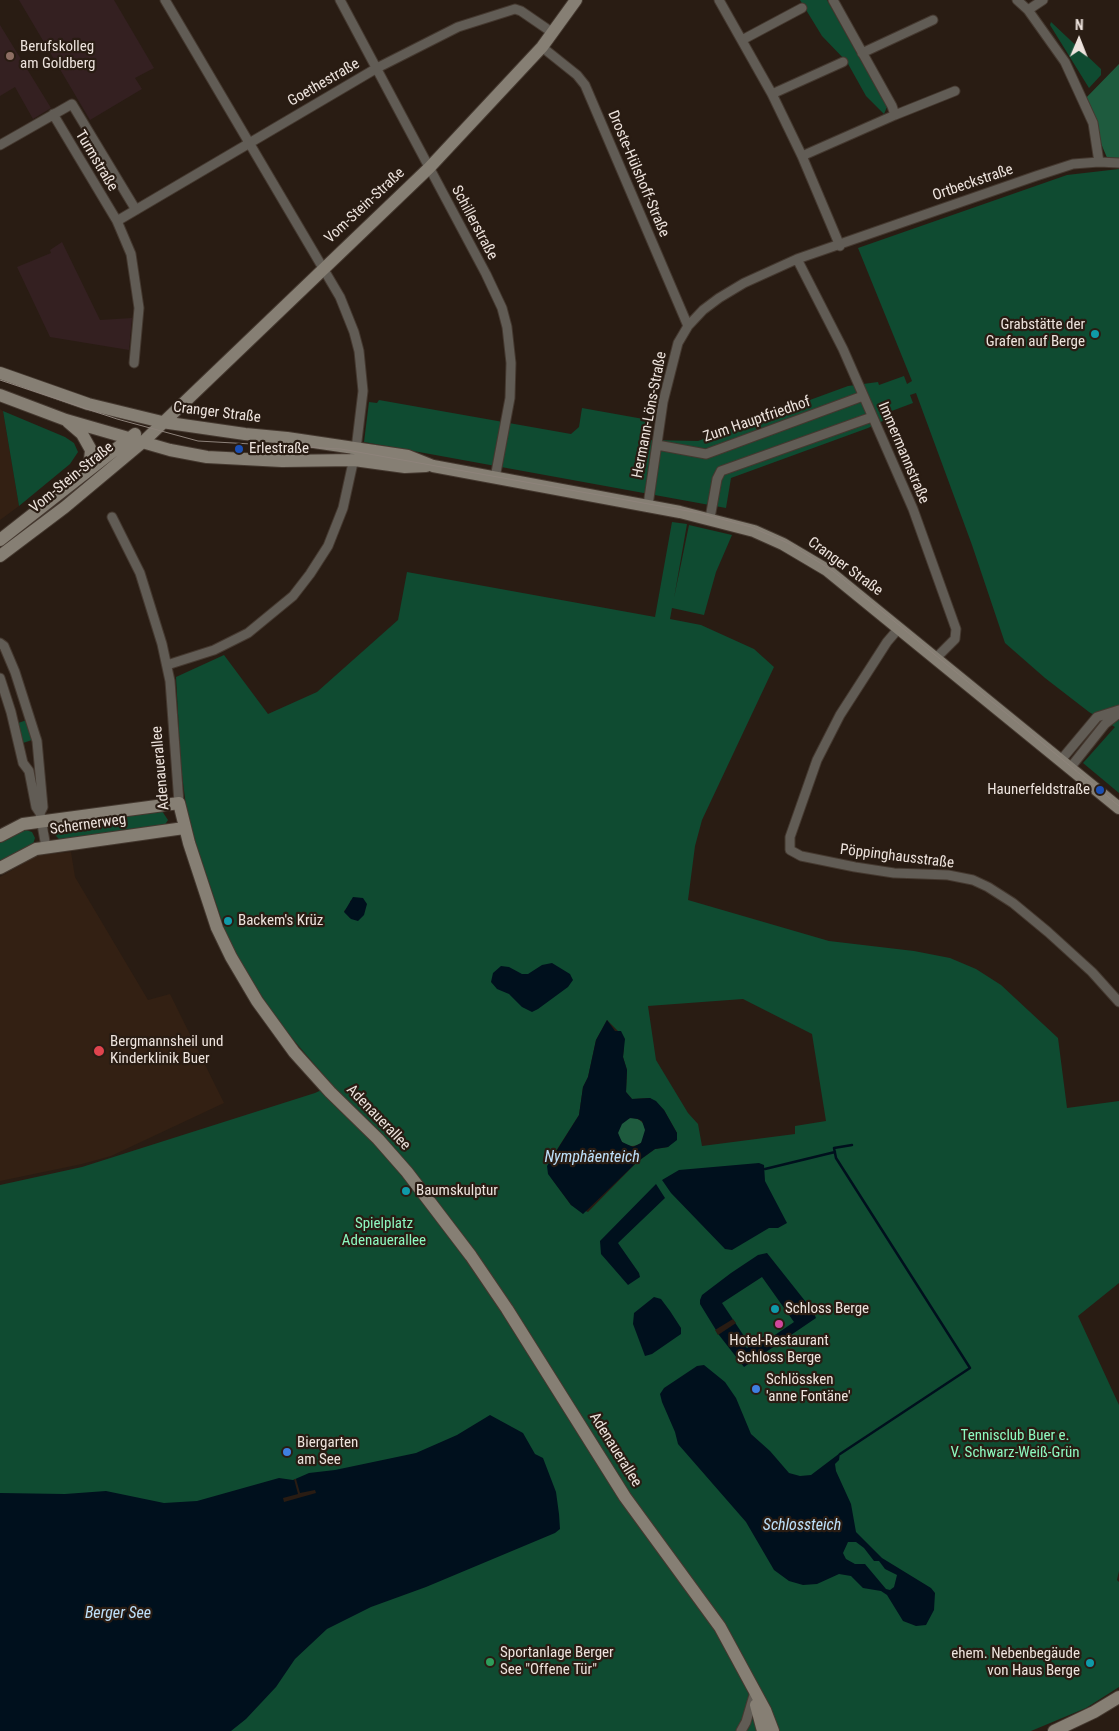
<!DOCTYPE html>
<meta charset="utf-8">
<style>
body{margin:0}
#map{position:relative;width:1119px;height:1731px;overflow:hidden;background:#291c13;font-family:"Roboto Condensed",sans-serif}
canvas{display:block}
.north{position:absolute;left:1054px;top:15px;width:50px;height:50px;-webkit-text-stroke:4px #291c13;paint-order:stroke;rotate:1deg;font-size:14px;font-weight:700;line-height:20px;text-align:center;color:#ede3dd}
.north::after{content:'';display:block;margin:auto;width:18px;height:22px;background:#ede3dd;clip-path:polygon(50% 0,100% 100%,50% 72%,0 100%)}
</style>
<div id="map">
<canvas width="1119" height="1731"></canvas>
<div class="north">N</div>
</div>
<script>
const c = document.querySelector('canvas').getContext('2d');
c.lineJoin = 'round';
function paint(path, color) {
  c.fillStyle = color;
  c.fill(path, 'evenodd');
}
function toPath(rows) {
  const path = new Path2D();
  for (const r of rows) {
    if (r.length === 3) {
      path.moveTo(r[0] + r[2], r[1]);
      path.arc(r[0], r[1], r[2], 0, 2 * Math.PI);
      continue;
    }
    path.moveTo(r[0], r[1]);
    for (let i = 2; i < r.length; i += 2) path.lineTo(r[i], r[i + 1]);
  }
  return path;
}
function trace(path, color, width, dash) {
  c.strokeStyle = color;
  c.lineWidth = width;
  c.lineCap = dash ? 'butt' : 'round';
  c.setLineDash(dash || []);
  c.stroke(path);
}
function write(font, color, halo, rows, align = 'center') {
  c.font = font + ' "Roboto Condensed",sans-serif';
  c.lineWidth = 4.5;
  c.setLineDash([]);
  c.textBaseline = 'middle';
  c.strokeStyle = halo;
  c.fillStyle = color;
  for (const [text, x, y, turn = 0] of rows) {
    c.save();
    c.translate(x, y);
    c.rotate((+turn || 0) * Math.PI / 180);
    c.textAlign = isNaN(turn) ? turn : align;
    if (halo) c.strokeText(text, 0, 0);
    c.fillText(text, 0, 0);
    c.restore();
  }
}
paint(toPath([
 [0,409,3,411,19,506,0,520],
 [71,852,75,877,148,1000,170,994,224,1103,111,1156,82,1164,0,1181,0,877,38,855]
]), '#332013');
paint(toPath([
 [19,0,114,0,154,68,135,78,142,89,90,120],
 [0,25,51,108,33,119,15,87,0,96],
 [62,242,100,320,132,318,129,350,50,337,17,267,51,253,50,250]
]), '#342021');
paint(toPath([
 [800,0,827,0,887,107,884,114,866,96,847,62,822,36],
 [1051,22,1101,69,1101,75,1089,88,1050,25],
 [1119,169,1119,793,1083,763,1115,727,1089,712,1045,678,1005,643,972,545,916,393,910,395,913,403,889,412,890,416,887,419,868,428,731,478,726,508,364,442,369,402,377,403,379,400,571,434,579,427,582,408,649,420,647,440,698,441,848,386,878,382,879,385,904,376,907,384,912,381,858,248,1067,175],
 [3,411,65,437,74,443,78,452,70,464,19,506],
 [672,522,687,524,674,598,689,525,732,535,716,572,704,615,672,608,670,619,701,625,754,649,774,667,702,820,695,846,688,900,829,941,914,951,950,958,976,969,1001,985,1058,1038,1067,1108,1119,1101,1119,1283,1078,1316,1119,1405,1119,1571,1117,1580,1119,1582,1119,1687,1086,1708,1031,1731,0,1731,0,1185,82,1167,315,1093,332,1085,280,1024,244,969,228,939,195,841,186,806,181,767,176,677,224,655,268,714,317,692,398,620,407,572,655,617],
 [358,898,350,918,344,911,350,906,350,901],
 [743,999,812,1034,826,1121,795,1126,795,1134,702,1146,698,1124,688,1113,656,1060,648,1006],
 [607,1020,618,1031,624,1047,623,1057,627,1070,626,1092,632,1099,650,1098,664,1110,677,1133,668,1147,655,1149,637,1162,588,1212,571,1205,552,1179,549,1162,579,1115,583,1087,588,1077,596,1040],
 [27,720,32,740,23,743,18,723],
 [162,811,168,820,164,826,60,840,54,834,57,825],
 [23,829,32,832,35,838,33,844,0,863,0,842]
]), '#0f4b31');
paint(toPath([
 [1119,64,1119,160,1108,160,1083,101],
 [632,1132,14]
]), '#1e5b3e');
paint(toPath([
 [353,897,363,898,367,904,364,915,358,921,351,919,344,912],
 [552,963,570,974,573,980,568,987,538,1009,532,1012,522,1007,509,994,497,989,491,982,493,973,501,966,509,967,522,974,528,974,542,965],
 [607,1020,615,1031,621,1031,625,1039,623,1057,627,1070,626,1092,632,1099,650,1098,656,1101,664,1110,677,1133,677,1140,668,1147,655,1149,637,1162,583,1214,571,1205,548,1174,547,1166,579,1115,583,1087,588,1077,596,1040],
 [630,1118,638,1119,642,1121,645,1130,641,1143,633,1147,622,1142,618,1133,622,1124],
 [759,1163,764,1165,765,1181,787,1223,778,1228,769,1228,732,1250,725,1249,671,1193,662,1180,679,1170],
 [656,1184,665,1198,618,1243,639,1273,640,1277,628,1285,601,1254,600,1241],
 [767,1253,813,1311,816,1318,744,1367,719,1335,700,1304,700,1300,702,1295,731,1273,758,1255],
 [762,1277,794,1322,772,1337,766,1335,747,1348,743,1344,746,1339,722,1303],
 [654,1297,661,1299,670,1311,681,1328,681,1334,652,1354,645,1356,633,1324,634,1313],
 [704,1365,725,1382,736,1398,751,1434,770,1451,789,1473,800,1476,811,1475,840,1453,839,1460,835,1464,836,1471,851,1504,856,1532,882,1558,931,1588,935,1593,934,1610,926,1625,916,1626,903,1621,887,1595,881,1591,863,1588,851,1576,839,1574,817,1584,803,1585,789,1581,774,1570,746,1522,678,1444,675,1432,662,1402,660,1394,664,1388,697,1366],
 [848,1542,856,1542,864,1548,874,1561,879,1561,885,1569,897,1575,894,1587,890,1590,886,1589,865,1564,855,1564,846,1559,843,1553],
 [490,1415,523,1433,535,1454,543,1458,556,1492,559,1514,560,1529,555,1533,426,1587,371,1607,327,1629,295,1659,276,1687,246,1719,231,1731,0,1731,0,1493,65,1494,106,1491,164,1503,197,1501,279,1478,293,1480,309,1473,335,1470,416,1453,457,1435]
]), '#00101d');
paint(toPath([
 [733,1319,736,1323,718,1335,715,1330],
 [294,1479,296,1479,300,1493,315,1490,316,1493,284,1502,283,1498,298,1494]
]), '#291c13');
trace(toPath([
 [765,1169,835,1152],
 [840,1454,970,1368,836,1158,834,1148,852,1145]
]), '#00101d', 2.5);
const street = toPath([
 [165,0,340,297,354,332,359,351,363,391,356,449,343,508,328,546,310,574,293,596,248,633,214,650,167,665],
 [340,0,486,274,502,308,507,327,511,363,510,398,495,478],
 [719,0,772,94,802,156,840,246],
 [1017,0,1028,10,1065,62,1093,123,1099,162],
 [1028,10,1043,0],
 [742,40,802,8],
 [542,47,577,75,585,85,688,326],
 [862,53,933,20],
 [772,94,843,62],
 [53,114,117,221,131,254,139,308,134,363],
 [895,115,955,91],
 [0,145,72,104,136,210],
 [802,156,895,115,892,106,833,0],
 [117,221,377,68,458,27,515,9,521,11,553,33],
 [797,259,843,349,913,509,956,629,955,639,936,658],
 [657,445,706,454,863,396],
 [648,505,663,402,678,343,688,326,703,310,719,298,744,283,797,259,1036,176,1073,164,1099,162,1119,163],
 [112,517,140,573,162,644,170,681,179,803],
 [710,518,717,479,721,471,872,417],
 [899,628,887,642,840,715,817,760,790,837,790,850,801,856,855,867,894,873,948,875,973,880,988,887,1013,903,1048,932,1092,972,1119,1002],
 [0,643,4,646,15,672,37,741,43,807,40,813,46,847],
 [0,678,11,712,23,763,29,771,36,807,40,813],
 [1061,760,1097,717,1119,710],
 [1070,768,1105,724,1119,713],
 [741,1731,746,1722,754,1695]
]);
const secondary = toPath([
 [0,373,88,404,162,422,245,434,287,438,408,456,433,466,680,512,754,531,783,544,827,570,1119,808],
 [0,395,66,420,170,450,207,457,282,461,354,460,405,467,426,466],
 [68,422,82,434,91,450,90,460,84,472],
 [0,540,135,434],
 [0,556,65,507,144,441,429,168,542,47,576,0],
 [0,836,23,824,179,803,189,843,217,928,231,957,257,1001,294,1052,330,1092,378,1139,407,1172,471,1256,507,1309,625,1497,720,1627,765,1710,773,1731],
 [0,868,36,849,184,828],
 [756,1705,763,1731],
 [1054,1731,1094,1712,1119,1697]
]);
trace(street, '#44382f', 11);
trace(secondary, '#44382f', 14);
trace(street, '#615c55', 9);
trace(secondary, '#867f74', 12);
trace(toPath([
 [0,380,117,419,198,441,341,449,699,513,751,527,788,543,833,571,1119,806]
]), '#8e837b', 1);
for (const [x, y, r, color] of [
 [10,56,5,"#8d6e63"],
 [1095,334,5,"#0f9aa8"],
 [239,449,5,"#1a4fb4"],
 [1100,790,5,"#1a4fb4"],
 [228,921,5,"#0f9aa8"],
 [99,1051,6,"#e0444e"],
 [406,1191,5,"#0f9aa8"],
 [775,1309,5,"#0f9aa8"],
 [779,1324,5,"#d1479c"],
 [756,1389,5,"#3f7fe0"],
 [287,1452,5,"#3f7fe0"],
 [490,1662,5,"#2e9e5b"],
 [1090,1663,5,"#0f9aa8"]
]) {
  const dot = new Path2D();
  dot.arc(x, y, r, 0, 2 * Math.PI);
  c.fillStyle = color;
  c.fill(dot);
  trace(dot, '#291c13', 2);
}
write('15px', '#ede3dd', '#291c13', [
 ["Berufskolleg",20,47],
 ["am Goldberg",20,64],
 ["Grabstätte der",1085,325,"right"],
 ["Grafen auf Berge",1085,342,"right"],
 ["Erlestraße",249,449],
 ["Haunerfeldstraße",1090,790,"right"],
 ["Backem's Krüz",238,921],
 ["Bergmannsheil und",110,1042],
 ["Kinderklinik Buer",110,1059],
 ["Baumskulptur",416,1191],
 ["Schloss Berge",785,1309],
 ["Hotel-Restaurant",779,1341,"center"],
 ["Schloss Berge",779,1358,"center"],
 ["Schlössken",766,1380],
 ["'anne Fontäne'",766,1397],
 ["Biergarten",297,1443],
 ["am See",297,1460],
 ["Sportanlage Berger",500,1653],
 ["See \"Offene Tür\"",500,1670],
 ["ehem. Nebenbegäude",1080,1654,"right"],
 ["von Haus Berge",1080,1671,"right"]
], 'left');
write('15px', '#ede3dd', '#291c13', [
 ["Goethestraße",324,83,-30],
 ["Turmstraße",96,161,59],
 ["Droste-Hülshoff-Straße",638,174,67],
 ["Ortbeckstraße",973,183,-19],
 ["Vom-Stein-Straße",365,206,-43],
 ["Schillerstraße",474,223,62],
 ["Cranger Straße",217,413,7],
 ["Hermann-Löns-Straße",650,415,-79],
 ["Zum Hauptfriedhof",757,420,-19],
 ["Immermannstraße",903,453,67],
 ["Vom-Stein-Straße",72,478,-39],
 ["Cranger Straße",845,567,36],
 ["Adenauerallee",161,768,-95],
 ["Schernerweg",88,825,-8],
 ["Pöppinghausstraße",897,857,7],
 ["Adenauerallee",378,1118,46],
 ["Adenauerallee",615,1450,58]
]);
write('15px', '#8df9c0', '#291c13', [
 ["Spielplatz",384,1224],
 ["Adenauerallee",384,1241],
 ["Tennisclub Buer e.",1015,1436],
 ["V. Schwarz-Weiß-Grün",1015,1453]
]);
write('italic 16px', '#bee1fb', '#291c13', [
 ["Nymphäenteich",592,1158],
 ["Schlossteich",802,1526],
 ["Berger See",118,1614]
]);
</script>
